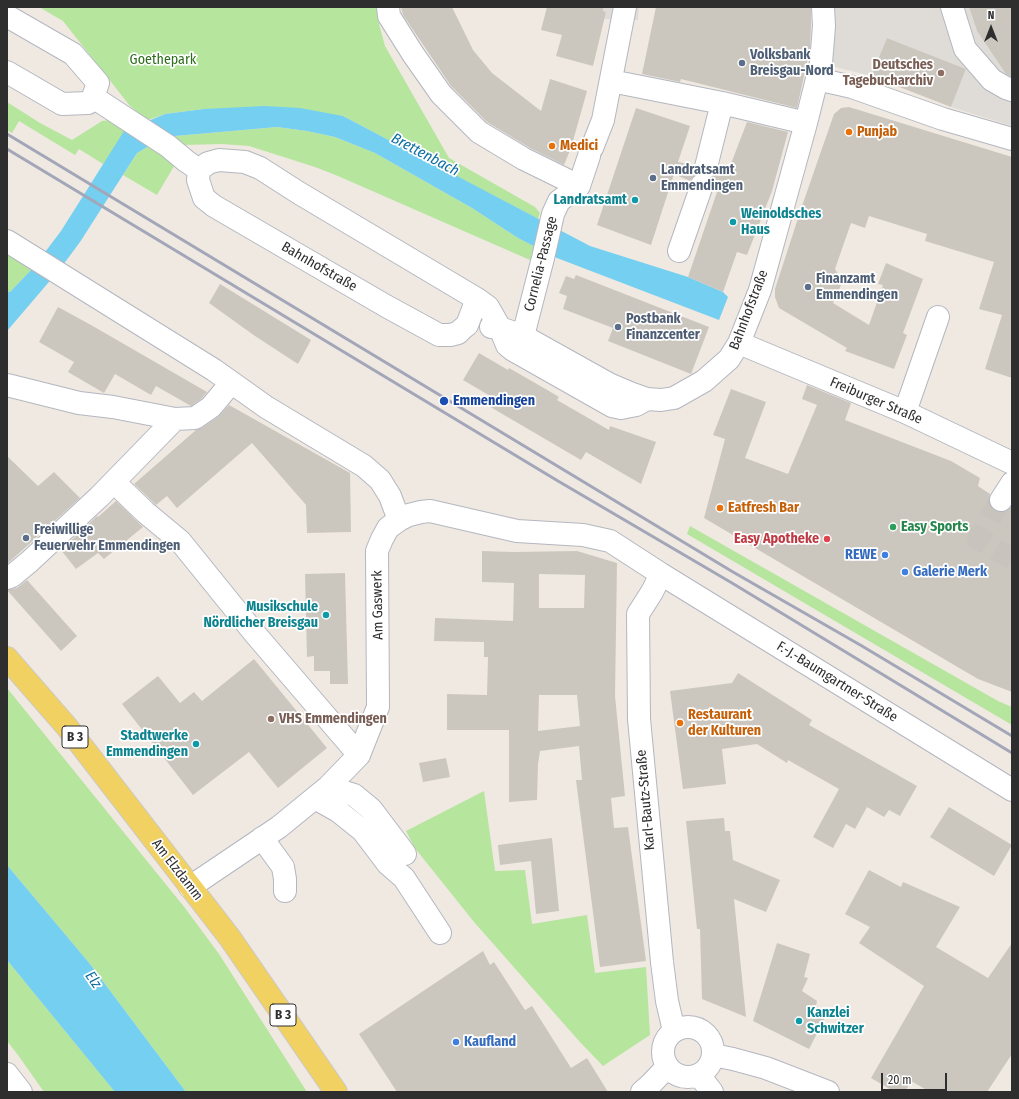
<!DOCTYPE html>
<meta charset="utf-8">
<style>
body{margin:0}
#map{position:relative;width:1019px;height:1099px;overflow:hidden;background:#efe9e1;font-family:"Fira Sans Condensed",sans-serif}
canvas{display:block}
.frame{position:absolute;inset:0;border:8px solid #2e2e2e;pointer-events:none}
.north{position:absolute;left:971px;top:8px;width:40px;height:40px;-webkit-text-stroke:3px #fff;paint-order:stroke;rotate:0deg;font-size:11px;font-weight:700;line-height:16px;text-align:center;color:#2e2e2e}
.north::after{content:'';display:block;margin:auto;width:14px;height:18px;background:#2e2e2e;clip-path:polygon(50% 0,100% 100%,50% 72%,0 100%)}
.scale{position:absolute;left:881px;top:1073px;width:66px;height:18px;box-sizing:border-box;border:2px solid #2e2e2e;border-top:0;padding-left:5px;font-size:12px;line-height:14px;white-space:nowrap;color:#2e2e2e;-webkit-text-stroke:3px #fff;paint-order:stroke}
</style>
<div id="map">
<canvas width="1019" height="1099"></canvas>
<div class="frame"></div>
<div class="north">N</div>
<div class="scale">20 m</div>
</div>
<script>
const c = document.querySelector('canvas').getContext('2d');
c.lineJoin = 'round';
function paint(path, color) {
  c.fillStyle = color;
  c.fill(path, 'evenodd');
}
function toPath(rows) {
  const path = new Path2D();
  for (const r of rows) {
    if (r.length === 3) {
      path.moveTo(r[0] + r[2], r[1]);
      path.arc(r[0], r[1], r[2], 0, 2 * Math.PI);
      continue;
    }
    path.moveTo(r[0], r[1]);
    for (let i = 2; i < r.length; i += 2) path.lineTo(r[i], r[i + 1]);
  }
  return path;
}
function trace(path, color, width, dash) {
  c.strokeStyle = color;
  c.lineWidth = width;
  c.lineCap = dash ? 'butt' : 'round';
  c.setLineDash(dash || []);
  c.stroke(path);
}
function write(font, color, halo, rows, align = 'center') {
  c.font = font + ' "Fira Sans Condensed",sans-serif';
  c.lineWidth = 3.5;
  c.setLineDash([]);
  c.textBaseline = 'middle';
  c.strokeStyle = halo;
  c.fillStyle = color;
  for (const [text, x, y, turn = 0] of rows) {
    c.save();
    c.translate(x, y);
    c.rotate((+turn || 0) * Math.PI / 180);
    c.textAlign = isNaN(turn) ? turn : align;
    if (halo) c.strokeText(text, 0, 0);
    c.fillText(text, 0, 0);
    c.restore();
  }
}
paint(toPath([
 [39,7,377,7,379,24,385,46,449,158,535,207,540,213,538,219,343,116,233,109,204,109,165,114,148,120,130,106,63,21],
 [7,102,40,123,72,140,102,121,118,119,133,127,103,164,79,149,75,155,19,121,12,133,7,130],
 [277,127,307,131,335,137,375,153,472,208,518,238,534,246,530,260,338,176,315,167,249,146,222,144,183,145,180,156,157,195,123,175,137,153,156,142,175,136],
 [7,249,33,268,10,292,7,292],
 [690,526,998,701,1012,707,1012,725,687,534],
 [7,688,185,908,219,954,307,1092,186,1092,90,964,7,865],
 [484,791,495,871,525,870,532,924,587,915,595,973,646,967,650,1035,603,1066,579,1041,474,922,414,847,406,831],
 [7,960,112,1088,115,1092,44,1092,18,1055,7,1041]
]), '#b6e59e');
paint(toPath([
 [603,7,639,7,638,20,604,19,606,12,603,11],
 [813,7,969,7,977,31,1001,66,1012,72,1012,126,951,107,966,69,887,38,871,76,808,60,814,23]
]), '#dfdcd8');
paint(toPath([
 [265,106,300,108,343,116,590,246,688,277,723,292,728,297,719,320,557,258,518,238,472,208,375,153,335,137,307,131,277,127,175,136,156,142,137,153,80,242,60,269,7,331,7,292,10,292,33,268,61,231,124,131,165,114,204,109],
 [7,865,90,964,186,1092,115,1092,7,960]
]), '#75cff0');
paint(toPath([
 [401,7,452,7,473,50,492,73,541,111,550,79,587,91,571,148,564,165,530,148,487,122,451,86,403,15],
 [547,7,603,7,603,11,606,12,593,66,556,56,562,35,541,30],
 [656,7,811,7,811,26,810,49,797,108,681,79,680,82,642,74],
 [969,7,1012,7,1012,77,1006,74,977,31],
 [887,38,966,69,951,107,871,76],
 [849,107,1012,157,1012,378,985,369,1002,315,979,309,994,262,925,241,927,234,869,216,865,228,851,223,835,269,841,279,841,285,833,303,869,325,883,285,878,284,886,263,923,279,903,333,907,335,894,369,845,351,847,348,779,308,775,297,775,289,802,206,834,114,841,108],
 [636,108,690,126,678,162,694,165,694,170,696,174,690,181,674,174,651,245,597,225],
 [747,122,788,132,772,191,747,255,737,252,723,292,688,277,717,192,713,191,714,183,712,178,715,175,718,171,727,174],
 [576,275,709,327,691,374,608,341,613,328,563,309,567,296,559,293,566,276,574,279],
 [220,284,311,340,298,364,255,336,209,303],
 [58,307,91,325,207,392,202,398,191,406,156,386,151,395,115,374,104,393,68,372,74,362,39,342],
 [479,353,508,370,509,368,549,391,559,397,557,400,609,430,610,426,656,442,641,484,586,452,581,460,487,405,492,397,463,380],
 [807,385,851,403,845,420,951,461,980,478,978,486,990,494,989,499,990,505,995,511,1001,512,1006,511,1012,506,1012,692,978,679,704,518,725,439,713,435,731,389,766,402,745,458,788,474,817,405,802,399],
 [229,405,350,473,351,532,307,533,306,505,252,443,177,508,167,496,156,505,134,484,196,430,202,428,218,417],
 [7,456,38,486,54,472,80,498,7,564],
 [116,501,143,527,104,559,98,553,76,569,61,550,97,516,98,517],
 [482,551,513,552,577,551,617,563,615,696,625,796,611,798,614,828,628,827,646,961,600,967,576,780,582,780,579,746,540,751,538,764,537,800,509,802,509,730,447,730,447,694,487,695,488,657,484,657,484,642,434,641,435,618,513,621,514,583,482,582],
 [539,574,585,575,584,608,539,608],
 [539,695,577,695,580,726,538,731],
 [345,573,348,684,330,684,330,671,314,671,314,656,307,657,305,574],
 [27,580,77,636,61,651,7,590,17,588],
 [254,659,327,748,278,788,249,752,193,795,122,704,158,676,180,703,194,692,202,701],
 [738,673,812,720,809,725,917,786,900,816,889,810,884,817,867,807,855,829,846,824,833,848,813,837,839,789,788,760,787,763,757,744,722,749,726,784,683,789,670,691,732,683],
 [446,758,450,777,423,782,419,763],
 [949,807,1012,845,994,876,930,837],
 [724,818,725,831,730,831,733,860,780,880,766,912,734,899,746,1017,702,999,700,929,697,929,686,821],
 [552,838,559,911,536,914,531,861,500,865,498,845],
 [869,870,901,887,903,882,960,907,936,947,988,978,1012,943,1012,1054,987,1092,930,1092,911,1081,905,1092,895,1092,871,1078,924,986,859,943,870,927,845,914],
 [777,943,810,954,804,977,808,978,802,991,817,1001,816,1006,828,1012,809,1049,753,1021],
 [483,951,490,965,494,962,525,1010,532,1006,571,1068,587,1058,608,1092,397,1092,359,1034]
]), '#cbc7bf');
trace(toPath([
 [1001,500,978,539,1012,559]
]), '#c8c4bd', 22, [22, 11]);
const minor = toPath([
 [388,7,389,16,413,54,441,94,479,132,524,159,579,186],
 [952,7,965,49,992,80,1006,88,1012,90],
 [7,16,73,54,98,83,93,97,88,103,62,104,7,72],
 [817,79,852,87,943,119,1012,139],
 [611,81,722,103,706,167],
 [93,97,168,146,186,161,199,170],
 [722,103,806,123],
 [592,148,603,120,625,7],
 [7,241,214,370,266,407,364,466,380,480,390,496,399,520],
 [679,251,702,185],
 [477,299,467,325,462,329,458,333,450,335,439,335,386,306,214,206,204,198,198,180,199,170,208,163,219,160,245,162,260,168,299,193,477,299,488,307,500,328,507,345,513,350,612,406,621,408,636,405,647,399],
 [491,327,500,328,523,336,609,384,630,393,647,399,661,400,674,398,704,381,729,359,739,343,760,290,806,123,821,63,824,26,823,7],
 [523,336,543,258,553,214,559,201,579,186,589,156],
 [739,343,905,412,1012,463],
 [7,385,79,403,113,407,175,419,195,418,211,407,231,383],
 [905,412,938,317],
 [114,482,145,512,180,541,256,635,359,755],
 [1001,500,1012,483],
 [661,574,652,592,638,614,639,719,662,962,667,1001,674,1031],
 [7,578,12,576,29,562,99,497,175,419],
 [328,787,354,795,371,809,405,854],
 [315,798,338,811,363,831,388,864,404,878,440,933],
 [262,838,283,867,285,879,285,891],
 [190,887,279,827,328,787,359,755,378,707,377,551,382,539,388,528,399,520,409,515,421,512,430,511,517,531,583,535,610,541,661,574,1012,790],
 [688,1052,25],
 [713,1055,733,1059,766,1068,828,1092],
 [7,1074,21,1092],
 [699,1075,712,1092],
 [642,1092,651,1084,667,1067]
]);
const major = toPath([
 [7,658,67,727,230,938,336,1092]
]);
trace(minor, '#b4b7c1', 24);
trace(major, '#c9c9c9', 24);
trace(minor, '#fff', 22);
trace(major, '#f2d163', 22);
trace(toPath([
 [7,134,733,572,862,646,1012,736],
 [7,149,558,481,732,583,1012,753]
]), '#a3a6b8', 3);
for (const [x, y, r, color] of [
 [742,63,4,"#5c6f8a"],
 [941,73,4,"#8d6e63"],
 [849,132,4,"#e8710a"],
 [552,146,4,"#e8710a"],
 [653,178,4,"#5c6f8a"],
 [635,200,4,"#0f9aa8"],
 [733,222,4,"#0f9aa8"],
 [808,287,4,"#5c6f8a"],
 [618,327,4,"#5c6f8a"],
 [444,401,5,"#1a4fb4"],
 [720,508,4,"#e8710a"],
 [893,527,4,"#2e9e5b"],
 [26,538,4,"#5c6f8a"],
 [827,539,4,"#e0444e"],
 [885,555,4,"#3f7fe0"],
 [905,572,4,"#3f7fe0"],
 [326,615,4,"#0f9aa8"],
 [271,719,4,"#8d6e63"],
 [680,723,4,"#e8710a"],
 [196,744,4,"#0f9aa8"],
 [799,1021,4,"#0f9aa8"],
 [456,1042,4,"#3f7fe0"]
]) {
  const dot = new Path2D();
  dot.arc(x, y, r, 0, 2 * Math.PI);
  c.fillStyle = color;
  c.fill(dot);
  trace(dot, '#fff', 1.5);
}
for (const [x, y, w] of [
 [75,737,26],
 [283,1015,26]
]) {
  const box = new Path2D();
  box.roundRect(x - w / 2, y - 11, w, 22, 3);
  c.fillStyle = '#fff';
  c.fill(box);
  trace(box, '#2e2e2e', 1);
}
write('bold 13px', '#2e2e2e', null, [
 ["B 3",75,737],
 ["B 3",283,1015]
]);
write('bold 14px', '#4e5e75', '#fff', [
 ["Volksbank",750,55],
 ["Breisgau-Nord",750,71],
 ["Landratsamt",661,170],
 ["Emmendingen",661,186],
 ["Finanzamt",816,279],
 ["Emmendingen",816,295],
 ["Postbank",626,319],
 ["Finanzcenter",626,335],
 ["Freiwillige",34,530],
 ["Feuerwehr Emmendingen",34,546]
], 'left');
write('14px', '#2c6e1b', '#fff', [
 ["Goethepark",163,60]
]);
write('bold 14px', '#785e54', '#fff', [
 ["Deutsches",933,65],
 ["Tagebucharchiv",933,81],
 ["VHS Emmendingen",279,719,"left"]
], 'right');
write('bold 14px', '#c56008', '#fff', [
 ["Punjab",857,132],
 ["Medici",560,146],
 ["Eatfresh Bar",728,508],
 ["Restaurant",688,715],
 ["der Kulturen",688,731]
], 'left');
write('bold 14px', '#0d838f', '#fff', [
 ["Landratsamt",627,200],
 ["Weinoldsches",741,214,"left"],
 ["Haus",741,230,"left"],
 ["Musikschule",318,607],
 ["Nördlicher Breisgau",318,623],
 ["Stadtwerke",188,736],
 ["Emmendingen",188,752],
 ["Kanzlei",807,1013,"left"],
 ["Schwitzer",807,1029,"left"]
], 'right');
write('14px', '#2e2e2e', '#fff', [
 ["Cornelia-Passage",541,264,-76],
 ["Bahnhofstraße",319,267,30],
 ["Bahnhofstraße",749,310,-69],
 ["Freiburger Straße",876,401,23],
 ["Am Gaswerk",378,605,-91],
 ["F.-J.-Baumgartner-Straße",837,682,32],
 ["Karl-Bautz-Straße",646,800,-95],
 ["Am Elzdamm",177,870,52]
]);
write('bold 14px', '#164399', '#fff', [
 ["Emmendingen",453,401]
], 'left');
write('bold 14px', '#27864d', '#fff', [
 ["Easy Sports",901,527]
], 'left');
write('bold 14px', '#be3a42', '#fff', [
 ["Easy Apotheke",819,539]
], 'right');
write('bold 14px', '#366cbe', '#fff', [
 ["REWE",877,555,"right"],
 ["Galerie Merk",913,572],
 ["Kaufland",464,1042]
], 'left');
write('italic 15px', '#0d6fa3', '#fff', [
 ["Brettenbach",425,155,28],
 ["Elz",93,980,55]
]);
</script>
